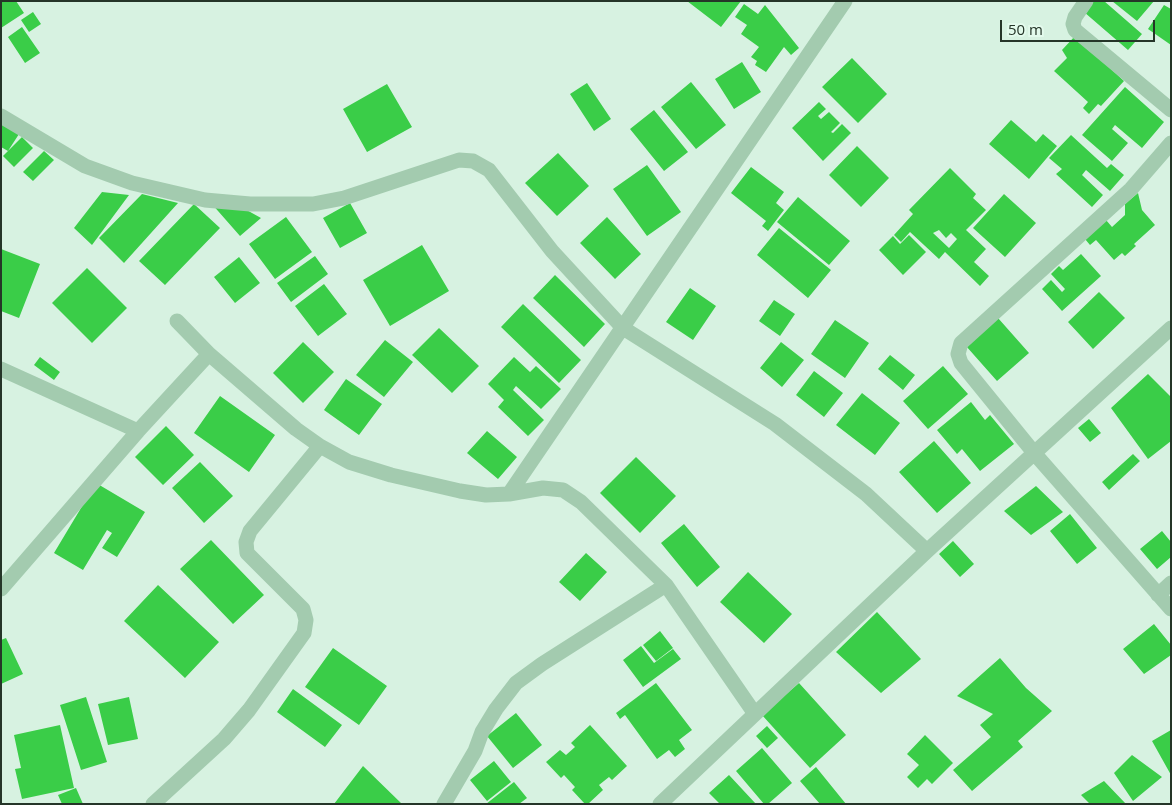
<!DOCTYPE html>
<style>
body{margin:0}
#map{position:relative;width:1172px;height:805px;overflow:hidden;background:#d7f2e1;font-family:"Open Sans",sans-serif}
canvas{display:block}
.frame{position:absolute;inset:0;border:2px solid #253528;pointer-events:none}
.scale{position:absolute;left:1000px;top:20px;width:155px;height:22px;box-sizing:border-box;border:2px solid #253528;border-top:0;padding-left:6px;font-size:15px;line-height:18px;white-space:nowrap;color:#253528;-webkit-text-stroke:4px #e3faec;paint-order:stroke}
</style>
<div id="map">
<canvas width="1172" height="805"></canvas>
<div class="frame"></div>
<div class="scale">50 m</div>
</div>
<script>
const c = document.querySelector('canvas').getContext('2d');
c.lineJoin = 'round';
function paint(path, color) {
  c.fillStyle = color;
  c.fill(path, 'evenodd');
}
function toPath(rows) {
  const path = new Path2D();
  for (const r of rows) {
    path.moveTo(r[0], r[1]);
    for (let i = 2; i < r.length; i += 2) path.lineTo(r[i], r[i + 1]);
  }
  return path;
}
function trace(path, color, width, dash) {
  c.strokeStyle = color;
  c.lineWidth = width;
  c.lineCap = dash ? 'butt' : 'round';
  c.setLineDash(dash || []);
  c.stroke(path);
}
paint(toPath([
 [1,1,16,1,24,13,1,28],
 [687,1,741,1,721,27],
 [1093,1,1104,1,1142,34,1128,50,1084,12],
 [1112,1,1154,1,1137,21],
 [744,4,758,14,765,5,799,48,791,55,784,47,766,72,755,65,757,61,751,57,759,47,741,34,747,25,735,17],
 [1164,5,1171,9,1171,45,1148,29],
 [33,12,41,24,29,32,21,20],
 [22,27,40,53,25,63,8,37],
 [1075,36,1124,81,1101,106,1098,104,1089,114,1083,108,1088,102,1054,71,1067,58,1062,50],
 [852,58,887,94,858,123,822,87],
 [742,62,761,92,734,109,715,79],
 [691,82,726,125,696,149,661,107],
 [587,83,611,119,594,131,570,94],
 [387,84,412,127,367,152,343,109],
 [1125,87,1164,122,1142,148,1115,125,1112,129,1128,143,1112,161,1082,135],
 [819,102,826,109,818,116,821,119,829,112,840,123,831,132,833,133,842,124,851,133,823,161,792,128],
 [654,110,688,152,664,171,630,129],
 [1011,120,1036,142,1043,134,1057,146,1029,179,989,144],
 [1,122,19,134,8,151,1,147],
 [1071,135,1107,168,1111,164,1124,175,1110,191,1086,170,1082,175,1103,195,1092,207,1056,174,1062,169,1049,158],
 [22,137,33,148,14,167,3,156],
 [857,146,889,178,861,207,829,175],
 [44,151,54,160,33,181,23,172],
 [558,153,589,186,557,216,525,183],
 [647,165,681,212,647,236,613,189],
 [751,167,784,192,776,203,784,210,768,231,762,226,766,221,731,193],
 [950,168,976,194,973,198,986,210,966,230,986,249,974,262,989,276,980,286,945,252,939,259,910,232,901,242,894,235,913,214,909,210],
 [939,230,946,238,951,233,957,239,949,248,933,233],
 [102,192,129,195,92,245,74,228],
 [1138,193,1142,210,1155,225,1134,244,1136,246,1125,256,1122,253,1114,260,1096,240,1090,245,1085,239,1106,220,1112,227,1125,215,1125,204],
 [142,194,178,203,124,263,99,238],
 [1004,194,1036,223,1005,257,973,228],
 [798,197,850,241,829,265,777,222],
 [211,203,243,208,261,218,240,236],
 [350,203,367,233,340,248,323,218],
 [194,204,220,228,165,285,139,261],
 [286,217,312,252,275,279,249,244],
 [607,217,641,254,615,279,580,243],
 [779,228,831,270,808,298,757,255],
 [909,235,926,252,903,275,879,250,893,236,900,244],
 [422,245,449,291,390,326,363,280],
 [1,249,40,264,19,318,1,311],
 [1081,254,1101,276,1062,311,1042,289,1051,280,1062,292,1065,289,1051,274,1059,266,1063,270],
 [315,256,328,274,291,302,277,283],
 [239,257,260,283,235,303,214,277],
 [87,268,127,308,92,343,52,303],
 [555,275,605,324,584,347,533,298],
 [324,284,347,314,318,336,295,306],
 [690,288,716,306,693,340,666,322],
 [1099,292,1125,318,1093,349,1068,322],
 [774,300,795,314,780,336,759,321],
 [523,304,581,360,559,383,501,327],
 [998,318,1029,353,997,381,966,346],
 [835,320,869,343,845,378,811,354],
 [439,328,479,366,452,393,412,355],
 [385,340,413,362,384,397,356,375],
 [303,342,334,372,303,403,273,373],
 [781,342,804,360,782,387,760,368],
 [890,355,915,375,903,390,878,369],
 [40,357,60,372,54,380,34,365],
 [514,357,530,372,536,366,561,389,541,409,516,386,513,390,544,420,528,436,498,407,504,400,488,384],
 [943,366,968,394,928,429,903,401],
 [814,371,843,393,824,417,796,395],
 [1148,374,1171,397,1171,441,1148,459,1111,408],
 [346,379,382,404,359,435,324,410],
 [862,393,900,423,875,455,836,425],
 [220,396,275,435,249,472,194,433],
 [971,402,985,420,990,415,1014,444,980,471,962,449,957,454,937,430],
 [1089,419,1101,433,1090,442,1078,428],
 [166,426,194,455,163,485,135,457],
 [487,431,517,457,498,479,467,453],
 [934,441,971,483,937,513,899,472],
 [1133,454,1140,461,1109,490,1102,482],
 [636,457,676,496,640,533,600,493],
 [200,462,233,496,204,523,172,488],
 [96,483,145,512,117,557,102,548,112,533,107,530,83,570,54,553],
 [1036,486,1063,512,1031,535,1004,511],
 [1070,514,1097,548,1077,564,1050,531],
 [684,524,720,567,697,587,661,543],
 [1162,531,1171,542,1171,557,1157,569,1140,549],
 [211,540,264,595,233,624,180,569],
 [953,541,974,564,960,577,939,554],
 [586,553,607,572,580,601,559,582],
 [748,572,792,614,764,643,720,602],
 [158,585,219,642,185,678,124,621],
 [877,612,921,659,881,693,836,652],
 [1154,624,1171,645,1171,655,1144,674,1123,649],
 [660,631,673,648,656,661,643,645],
 [6,638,23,674,1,684,1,640],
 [641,646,654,663,673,649,681,659,643,687,623,660],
 [333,648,387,686,359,725,305,687],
 [1000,658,1026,688,1052,711,1018,741,1023,747,972,791,953,770,991,737,980,725,993,714,957,696],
 [656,683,692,730,679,740,685,749,675,757,669,750,657,759,625,715,620,719,616,713],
 [799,683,846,735,810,768,762,715],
 [293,689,342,725,325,747,277,712],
 [86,697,107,762,81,770,60,705],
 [129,697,138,739,108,745,98,704],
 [516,713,542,745,513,768,487,736],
 [60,725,74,788,22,799,15,769,21,768,14,735],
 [590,725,627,766,612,780,609,777,599,785,603,790,588,804,585,804,572,790,575,787,564,775,561,778,546,762,560,750,566,755,575,747,571,743],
 [767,726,778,738,767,748,756,736],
 [1171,730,1171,775,1152,741],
 [925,735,953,763,932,784,927,779,918,788,907,777,919,765,907,754],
 [762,748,792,783,768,804,764,804,736,771],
 [1132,755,1162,777,1133,801,1114,773],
 [494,761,511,782,487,801,470,780],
 [363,766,402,804,334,804],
 [816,767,846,804,820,804,800,781],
 [729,775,756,804,720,804,709,793],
 [1104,781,1126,804,1090,804,1081,795],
 [514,782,527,798,519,804,486,804],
 [76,788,83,804,62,804,58,795]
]), '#3acd48');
trace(toPath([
 [1086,1,1075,17,1073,24,1075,30,1171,110],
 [1,116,85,166,132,183,205,200,250,204,313,204,344,198,459,160,473,161,489,170,552,251,623,328,775,424,866,494,927,551],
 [1171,143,1131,189,961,343,958,354,961,363,1035,454,1171,609],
 [177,321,209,354,296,429,320,446,349,462,391,475,460,491,486,495,509,494,543,488,563,490,581,502,666,585,755,714],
 [1,369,138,431],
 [509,494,845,1],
 [1,589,138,431,209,354],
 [1158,595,1171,583],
 [153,804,224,739,249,710,304,633,306,620,303,609,247,553,246,542,250,531,320,446],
 [444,804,475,751,482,732,496,709,516,683,542,664,666,585],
 [660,804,927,551,1171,328]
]), '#a3cbaf', 15);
</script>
